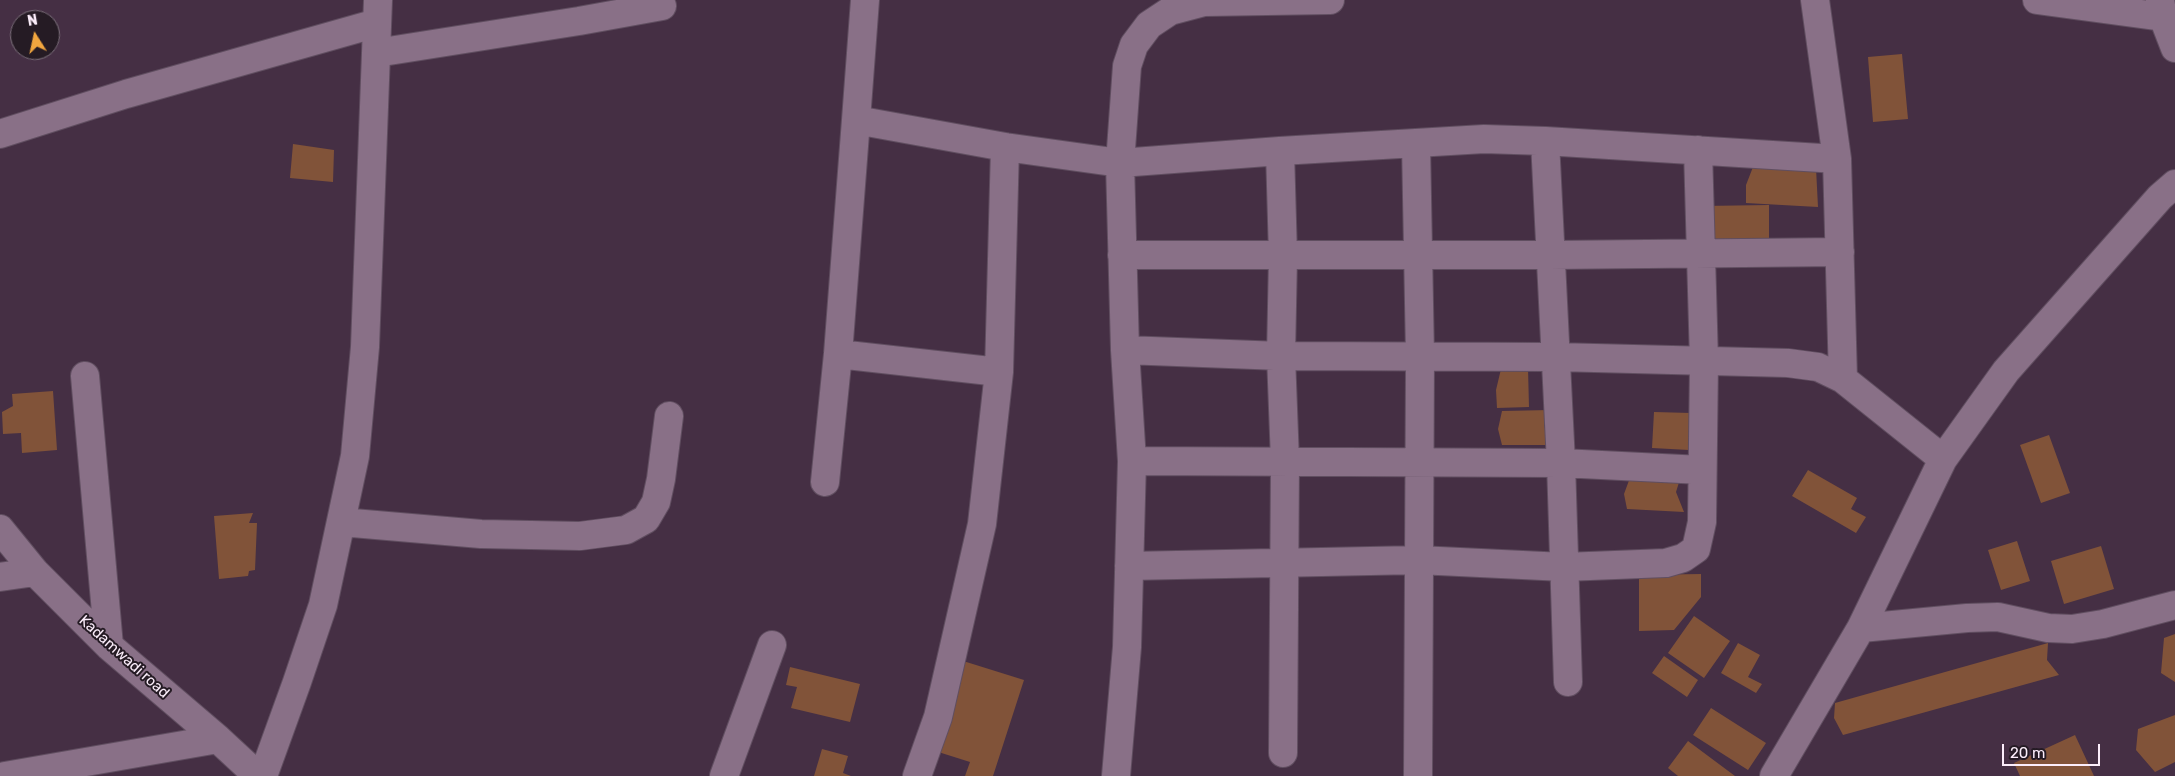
<!DOCTYPE html>
<style>
body{margin:0}
#map{position:relative;width:2175px;height:776px;overflow:hidden;background:#452f44;font-family:Rubik,sans-serif}
canvas{display:block}
.north{position:absolute;left:10px;top:10px;width:50px;height:50px;box-sizing:border-box;background:#251b24;border:1px solid #7b6f7a;border-radius:50%;rotate:350deg;font-size:14px;font-weight:700;line-height:20px;text-align:center;color:#fbedfa}
.north::after{content:'';display:block;margin:auto;width:18px;height:22px;background:#f1a63f;clip-path:polygon(50% 0,100% 100%,50% 72%,0 100%)}
.scale{position:absolute;left:2002px;top:744px;width:98px;height:22px;box-sizing:border-box;border:2px solid #fbedfa;border-top:0;padding-left:6px;font-size:15px;line-height:18px;white-space:nowrap;color:#fbedfa;-webkit-text-stroke:4px #251b24;paint-order:stroke}
</style>
<div id="map">
<canvas width="2175" height="776"></canvas>
<div class="north">N</div>
<div class="scale">20 m</div>
</div>
<script>
const c = document.querySelector('canvas').getContext('2d');
c.lineJoin = 'round';
function paint(path, color) {
  c.fillStyle = color;
  c.fill(path, 'evenodd');
}
function toPath(rows) {
  const path = new Path2D();
  for (const r of rows) {
    path.moveTo(r[0], r[1]);
    for (let i = 2; i < r.length; i += 2) path.lineTo(r[i], r[i + 1]);
  }
  return path;
}
function trace(path, color, width, dash) {
  c.strokeStyle = color;
  c.lineWidth = width;
  c.lineCap = dash ? 'butt' : 'round';
  c.setLineDash(dash || []);
  c.stroke(path);
}
function write(font, color, halo, rows, align = 'center') {
  c.font = font + ' Rubik,sans-serif';
  c.lineWidth = 4;
  c.setLineDash([]);
  c.textBaseline = 'middle';
  c.strokeStyle = halo;
  c.fillStyle = color;
  for (const [text, x, y, turn = 0] of rows) {
    c.save();
    c.translate(x, y);
    c.rotate((+turn || 0) * Math.PI / 180);
    c.textAlign = isNaN(turn) ? turn : align;
    if (halo) c.strokeText(text, 0, 0);
    c.fillText(text, 0, 0);
    c.restore();
  }
}
paint(toPath([
 [1902,54,1908,119,1873,122,1868,57],
 [293,144,334,150,333,182,290,178],
 [1753,167,1816,168,1818,207,1746,203,1746,185],
 [1769,205,1769,240,1702,241,1702,206],
 [1528,368,1529,407,1497,408,1496,390,1501,369],
 [53,391,57,450,22,453,21,433,3,434,2,412,13,406,12,394],
 [1550,410,1544,425,1550,445,1502,445,1498,429,1502,411],
 [1654,412,1691,413,1689,450,1652,448],
 [2049,435,2070,493,2041,503,2020,445],
 [1808,470,1857,498,1851,509,1866,517,1856,533,1792,496],
 [1631,475,1681,476,1676,492,1684,512,1627,509,1624,494],
 [253,513,249,523,257,523,255,570,249,571,248,576,219,579,214,516],
 [2017,541,2030,581,2001,590,1988,550],
 [2101,546,2114,589,2064,604,2051,561],
 [1701,574,1701,597,1674,630,1639,631,1639,575],
 [1694,616,1730,641,1704,678,1668,653],
 [2175,634,2175,682,2161,673,2164,638],
 [1738,643,1760,655,1748,677,1762,684,1756,693,1721,673],
 [2048,643,2047,660,2059,675,1843,735,1834,718,1835,703],
 [1664,656,1698,680,1687,697,1652,673],
 [960,660,1024,680,993,776,965,776,970,762,932,750],
 [790,667,860,684,850,722,791,708,797,687,786,685],
 [1711,708,1766,743,1748,770,1693,735],
 [2175,715,2175,762,2155,772,2136,750,2138,729],
 [2075,735,2094,776,2020,776,2014,763],
 [1688,741,1735,776,1678,776,1668,768],
 [822,749,848,756,843,773,851,776,814,776]
]), '#815339');
const minor = toPath([
 [865,0,856,120,1005,147,1120,163,1280,151,1484,139,1545,141,1837,159],
 [1815,0,1837,159,1843,379,1943,459],
 [2037,0,2163,17],
 [2160,0,2163,17,2175,48],
 [376,53,579,21,662,6],
 [0,134,126,94,377,23],
 [1545,141,1561,463,1568,682],
 [1416,144,1420,356,1418,776],
 [1280,151,1283,256,1281,356,1285,461,1283,753],
 [1122,255,1550,255,1840,252],
 [1125,350,1281,356,1556,357,1788,363,1818,367,1843,379],
 [838,354,999,372],
 [85,376,109,646],
 [1132,461,1561,463,1702,470],
 [825,482,838,354,856,120],
 [341,522,481,534,580,536,626,530,646,519,656,502,661,479,669,416],
 [0,529,35,572,109,646,218,739,258,776],
 [1129,566,1418,560,1564,567,1666,563,1683,558,1696,549,1702,522,1704,361,1698,150],
 [0,577,35,572],
 [1861,628,1967,618,1998,617,2048,628,2072,629,2103,624,2175,605],
 [5,776,218,739],
 [263,776,297,682,323,605,355,456,365,347,378,0],
 [724,776,772,645],
 [917,776,938,717,982,524,999,372,1005,147],
 [1116,776,1127,647,1132,461,1125,350,1120,163,1127,66,1134,45,1149,25,1170,11,1204,2,1330,0],
 [1774,776,1861,628,1943,459,2006,371,2160,197,2175,184]
]);
trace(minor, '#604e60', 30);
trace(minor, '#897087', 28);
write('15px', '#fbedfa', '#251b24', [
 ["Kadamwadi road",124,657,42]
]);
</script>
